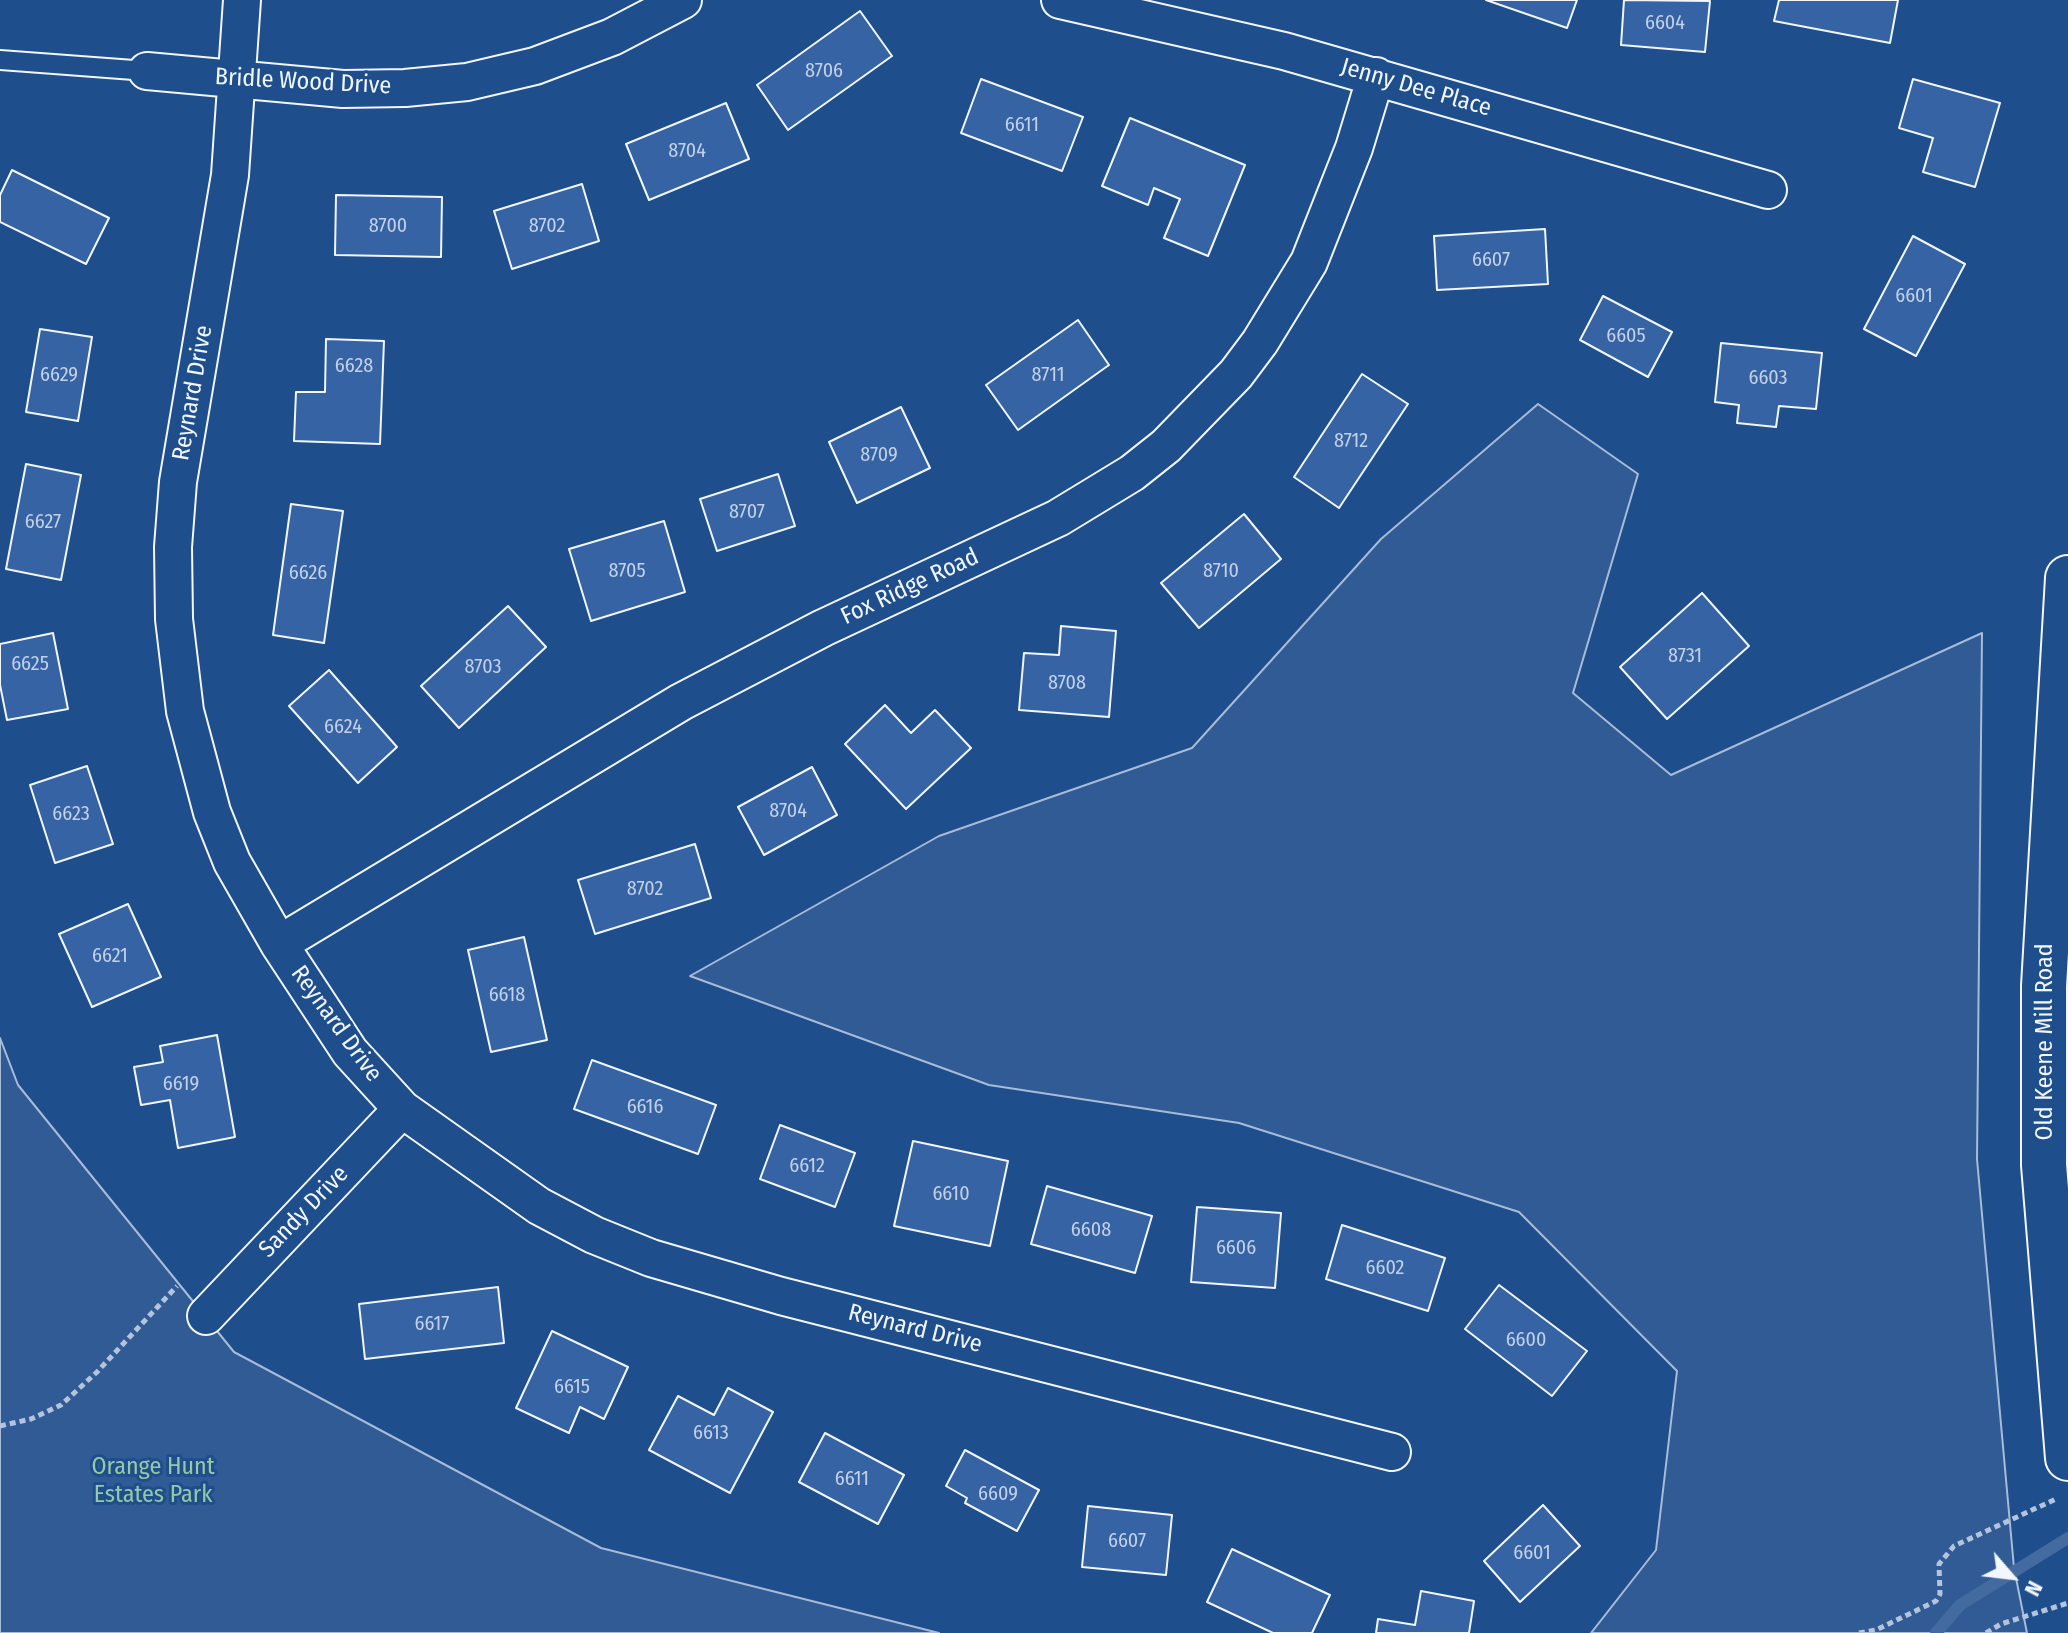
<!DOCTYPE html>
<style>
body{margin:0}
#map{position:relative;width:2068px;height:1633px;overflow:hidden;background:#1f4e8c;font-family:"Fira Sans Condensed",sans-serif}
canvas{display:block}
.north{position:absolute;left:1972px;top:1537px;width:80px;height:80px;-webkit-text-stroke:6px #1f4e8c;paint-order:stroke;rotate:118deg;font-size:22px;font-weight:700;line-height:32px;text-align:center;color:#f2f6ff}
.north::after{content:'';display:block;margin:auto;width:28px;height:36px;background:#f2f6ff;clip-path:polygon(50% 0,100% 100%,50% 72%,0 100%)}
</style>
<div id="map">
<canvas width="2068" height="1633"></canvas>
<div class="north">N</div>
</div>
<script>
const c = document.querySelector('canvas').getContext('2d');
c.lineJoin = 'round';
function paint(path, color) {
  c.fillStyle = color;
  c.fill(path, 'evenodd');
}
function toPath(rows) {
  const path = new Path2D();
  for (const r of rows) {
    path.moveTo(r[0], r[1]);
    for (let i = 2; i < r.length; i += 2) path.lineTo(r[i], r[i + 1]);
  }
  return path;
}
function trace(path, color, width, dash) {
  c.strokeStyle = color;
  c.lineWidth = width;
  c.lineCap = dash ? 'butt' : 'round';
  c.setLineDash(dash || []);
  c.stroke(path);
}
function write(font, color, halo, rows, align = 'center') {
  c.font = font + ' "Fira Sans Condensed",sans-serif';
  c.lineWidth = 6;
  c.setLineDash([]);
  c.textBaseline = 'middle';
  c.strokeStyle = halo;
  c.fillStyle = color;
  for (const [text, x, y, turn = 0] of rows) {
    c.save();
    c.translate(x, y);
    c.rotate((+turn || 0) * Math.PI / 180);
    c.textAlign = isNaN(turn) ? turn : align;
    if (halo) c.strokeText(text, 0, 0);
    c.fillText(text, 0, 0);
    c.restore();
  }
}
const built = toPath([
 [1538,404,1638,474,1573,693,1671,775,1982,633,1977,1159,2014,1568,2027,1633,1591,1633,1656,1550,1677,1371,1519,1212,1239,1123,989,1085,690,976,939,836,1192,748,1381,539,1538,404],
 [0,1038,18,1085,234,1352,601,1548,939,1633,0,1633,0,1038]
]);
paint(built, '#305b95');
trace(built, '#a8bbd7', 2);
trace(toPath([
 [1936,1633,1960,1605,2068,1538]
]), '#446ba0', 12);
const building = toPath([
 [1486,0,1577,0,1567,28,1486,0],
 [1624,0,1710,1,1705,52,1621,45,1624,0],
 [1779,0,1898,0,1890,43,1774,21,1779,0],
 [860,11,892,56,788,130,757,85,860,11],
 [981,79,1083,117,1062,171,961,133,981,79],
 [1913,79,2000,103,1975,187,1923,172,1933,138,1899,128,1913,79],
 [726,103,749,159,649,200,626,144,726,103],
 [1130,118,1245,165,1208,256,1164,238,1180,199,1154,188,1148,205,1102,186,1130,118],
 [12,170,109,218,86,264,0,222,0,195,12,170],
 [582,184,599,241,512,269,494,211,582,184],
 [336,195,442,197,441,257,335,255,336,195],
 [1545,229,1548,284,1437,290,1434,236,1545,229],
 [1913,236,1965,264,1916,356,1864,329,1913,236],
 [1603,296,1672,332,1648,377,1580,340,1603,296],
 [1078,320,1109,365,1018,430,986,385,1078,320],
 [40,329,92,337,78,421,26,412,40,329],
 [326,339,384,341,380,444,294,441,296,392,325,392,326,339],
 [1721,343,1822,353,1816,409,1779,406,1776,427,1737,423,1739,405,1715,402,1721,343],
 [1362,374,1408,404,1339,508,1294,477,1362,374],
 [901,407,930,468,857,503,829,442,901,407],
 [26,464,81,475,61,580,6,569,26,464],
 [778,474,795,526,717,551,700,499,778,474],
 [291,504,343,511,324,643,273,635,291,504],
 [1244,514,1281,559,1199,628,1161,583,1244,514],
 [664,521,685,592,591,621,569,549,664,521],
 [1702,593,1749,646,1667,719,1620,667,1702,593],
 [508,606,546,647,459,728,421,686,508,606],
 [1061,626,1116,631,1109,717,1019,710,1024,653,1059,655,1061,626],
 [53,633,68,709,7,720,0,685,0,644,53,633],
 [329,670,397,747,358,783,289,706,329,670],
 [885,705,911,733,935,710,971,748,906,809,845,744,885,705],
 [87,766,113,844,55,863,30,785,87,766],
 [812,767,837,815,764,855,738,807,812,767],
 [695,844,711,898,595,934,578,880,695,844],
 [128,904,161,977,92,1007,59,934,128,904],
 [524,937,547,1040,491,1052,468,950,524,937],
 [217,1035,235,1137,178,1148,170,1100,141,1105,134,1067,163,1062,160,1046,217,1035],
 [592,1060,716,1105,698,1154,574,1109,592,1060],
 [780,1125,855,1153,835,1207,760,1179,780,1125],
 [913,1141,1008,1161,990,1246,894,1226,913,1141],
 [1047,1186,1152,1216,1135,1273,1031,1244,1047,1186],
 [1197,1207,1281,1213,1275,1288,1191,1282,1197,1207],
 [1342,1225,1445,1258,1428,1311,1326,1279,1342,1225],
 [1499,1285,1587,1351,1552,1396,1465,1329,1499,1285],
 [498,1287,504,1343,365,1359,359,1304,498,1287],
 [552,1331,628,1367,604,1419,580,1407,569,1433,516,1408,552,1331],
 [728,1388,773,1412,730,1493,649,1450,678,1396,714,1415,728,1388],
 [825,1433,904,1475,878,1524,799,1482,825,1433],
 [965,1450,1039,1490,1017,1531,965,1503,967,1498,946,1486,965,1450],
 [1543,1505,1580,1546,1520,1602,1484,1561,1543,1505],
 [1088,1506,1172,1515,1166,1575,1082,1567,1088,1506],
 [1232,1549,1330,1595,1312,1633,1273,1633,1207,1602,1232,1549],
 [1421,1591,1474,1601,1469,1633,1376,1633,1378,1619,1415,1625,1421,1591]
]);
paint(building, '#3563a3');
trace(building, '#f2f6ff', 2);
const lane = toPath([
 [0,60,147,71]
]);
const street = toPath([
 [242,0,230,175,178,482,173,547,174,619,185,711,212,812,232,862,279,944,350,1052,402,1109,539,1206,594,1235,651,1258,781,1296,1392,1452],
 [1060,0,1284,51,1768,190],
 [147,71,343,89,405,88,467,82,535,66,612,37,683,0],
 [279,944,681,702,823,628,1058,518,1132,473,1166,446,1236,374,1260,342,1309,262,1354,148,1376,76],
 [206,1316,402,1109]
]);
const primary = toPath([
 [2068,578,2044,986,2044,1165,2068,1458]
]);
trace(lane, '#f2f6ff', 22);
trace(street, '#f2f6ff', 40);
trace(primary, '#f2f6ff', 48);
trace(toPath([
 [0,1426,31,1419,61,1405,97,1372,177,1286],
 [1859,1633,1876,1630,1936,1601,1940,1594,1939,1564,1954,1546,2056,1499],
 [1986,1633,2001,1624,2068,1603]
]), '#b3c4dc', 5, [6, 4]);
trace(lane, '#1f4e8c', 18);
trace(street, '#1f4e8c', 36);
trace(primary, '#1f4e8c', 44);
write('20px', '#c3d1e8', null, [
 ["6604",1665,23],
 ["8706",824,71],
 ["6611",1022,125],
 ["8704",687,151],
 ["8700",388,226],
 ["8702",547,226],
 ["6607",1491,260],
 ["6601",1914,296],
 ["6605",1626,336],
 ["6628",354,366],
 ["6629",59,375],
 ["8711",1048,375],
 ["6603",1768,378],
 ["8712",1351,441],
 ["8709",879,455],
 ["8707",747,512],
 ["6627",43,522],
 ["8705",627,571],
 ["8710",1221,571],
 ["6626",308,573],
 ["8731",1685,656],
 ["6625",30,664],
 ["8703",483,667],
 ["8708",1067,683],
 ["6624",343,727],
 ["8704",788,811],
 ["6623",71,814],
 ["8702",645,889],
 ["6621",110,956],
 ["6618",507,995],
 ["6619",181,1084],
 ["6616",645,1107],
 ["6612",807,1166],
 ["6610",951,1194],
 ["6608",1091,1230],
 ["6606",1236,1248],
 ["6602",1385,1268],
 ["6617",432,1324],
 ["6600",1526,1340],
 ["6615",572,1387],
 ["6613",711,1433],
 ["6611",852,1479],
 ["6609",998,1494],
 ["6607",1127,1541],
 ["6601",1532,1553]
]);
write('24px', '#f2f6ff', '#1f4e8c', [
 ["Bridle Wood Drive",303,82,3],
 ["Jenny Dee Place",1416,88,16],
 ["Reynard Drive",193,393,-80],
 ["Fox Ridge Road",910,587,-25],
 ["Reynard Drive",336,1024,54],
 ["Old Keene Mill Road",2045,1042,-90],
 ["Sandy Drive",304,1212,-46],
 ["Reynard Drive",915,1329,14]
]);
write('24px', '#97c8a6', '#1f4e8c', [
 ["Orange Hunt",153,1467],
 ["Estates Park",153,1495]
]);
</script>
